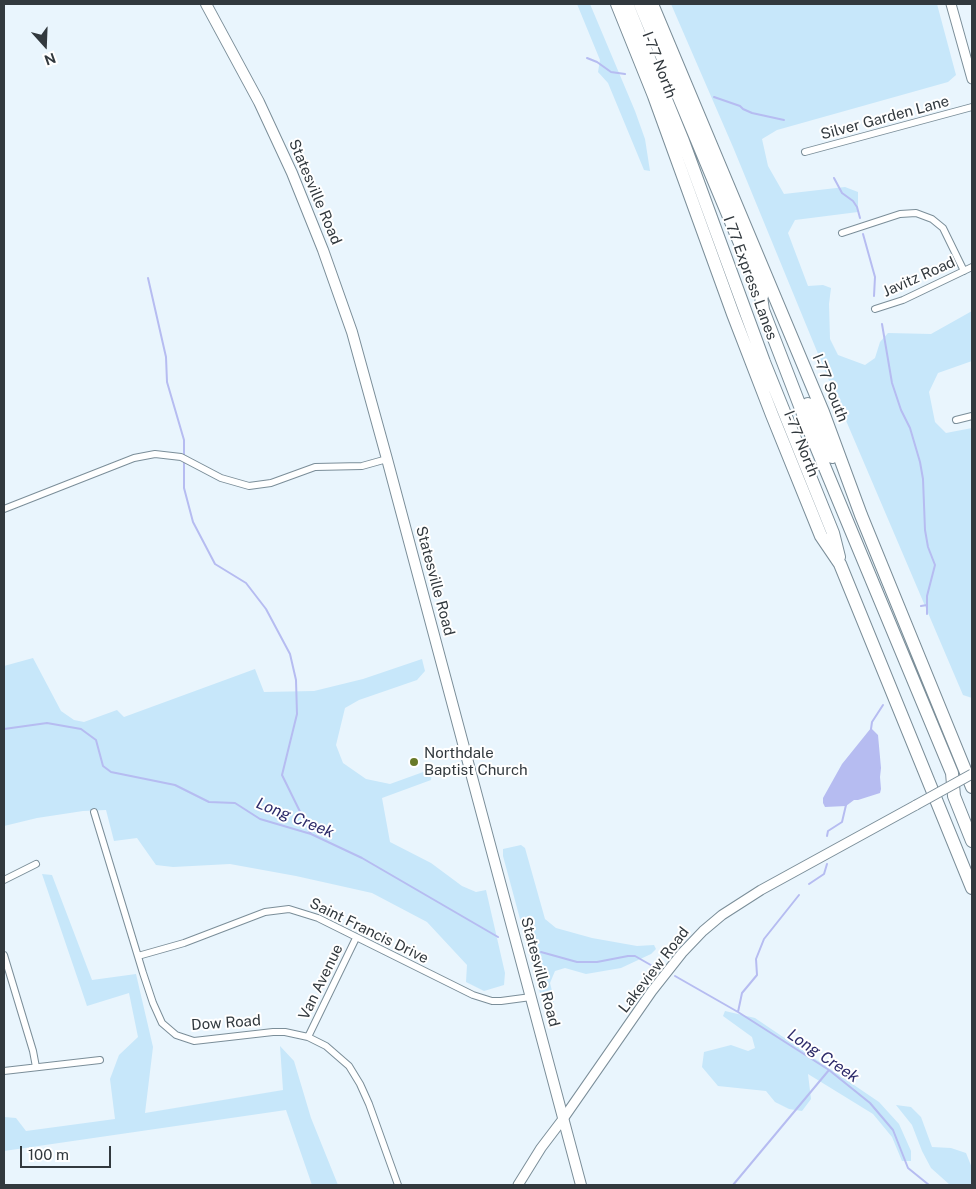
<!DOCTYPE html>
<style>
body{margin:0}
#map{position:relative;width:976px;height:1189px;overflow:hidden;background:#e9f5fd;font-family:"Public Sans",sans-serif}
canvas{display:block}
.frame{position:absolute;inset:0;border:5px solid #32393e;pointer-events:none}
.north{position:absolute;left:20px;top:20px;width:50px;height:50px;-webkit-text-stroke:4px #fff;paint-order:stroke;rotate:160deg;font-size:14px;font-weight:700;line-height:20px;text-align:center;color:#32393e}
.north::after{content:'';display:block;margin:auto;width:18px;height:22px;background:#32393e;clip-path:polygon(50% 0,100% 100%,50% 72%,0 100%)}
.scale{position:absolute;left:20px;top:1146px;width:91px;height:22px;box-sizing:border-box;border:2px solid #32393e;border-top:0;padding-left:6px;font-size:15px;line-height:18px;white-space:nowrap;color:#32393e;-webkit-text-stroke:4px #fff;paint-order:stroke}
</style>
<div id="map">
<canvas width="976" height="1189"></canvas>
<div class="frame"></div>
<div class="north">N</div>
<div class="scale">100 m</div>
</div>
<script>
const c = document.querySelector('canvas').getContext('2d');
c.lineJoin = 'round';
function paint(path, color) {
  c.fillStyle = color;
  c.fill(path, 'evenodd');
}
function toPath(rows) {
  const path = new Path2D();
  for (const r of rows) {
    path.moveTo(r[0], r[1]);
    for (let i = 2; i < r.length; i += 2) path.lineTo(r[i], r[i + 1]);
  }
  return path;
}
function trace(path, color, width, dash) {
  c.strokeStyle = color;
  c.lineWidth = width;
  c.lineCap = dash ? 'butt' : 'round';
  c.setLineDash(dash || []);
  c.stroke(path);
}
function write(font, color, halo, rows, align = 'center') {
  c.font = font + ' "Public Sans",sans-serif';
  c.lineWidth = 4;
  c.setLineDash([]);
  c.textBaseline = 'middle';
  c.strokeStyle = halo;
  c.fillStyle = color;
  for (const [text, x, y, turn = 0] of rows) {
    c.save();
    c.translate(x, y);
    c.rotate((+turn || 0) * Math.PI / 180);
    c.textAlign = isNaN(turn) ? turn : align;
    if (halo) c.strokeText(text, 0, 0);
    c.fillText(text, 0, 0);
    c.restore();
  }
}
paint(toPath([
 [577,4,590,4,635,111,645,139,650,171,644,170,608,83,598,72,600,60],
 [671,4,937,4,956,75,948,82,777,130,762,139,768,166,784,194,845,187,858,192,858,212,795,220,788,233,808,286,823,285,831,288,829,304,830,339,838,355,865,365,875,358,880,342,888,333,931,334,972,311,972,361,938,373,929,392,935,422,946,433,972,428,972,698,963,695,830,383,733,147],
 [33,658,61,711,74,720,84,722,117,710,124,717,255,669,264,692,314,691,363,679,422,659,425,671,417,680,359,700,345,708,336,745,343,763,366,779,390,784,426,771,432,773,431,780,382,798,390,842,431,863,462,886,476,892,486,890,505,973,504,985,484,991,466,982,467,965,427,922,372,893,296,876,230,864,173,867,156,865,137,838,114,841,106,810,83,811,37,818,4,826,4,666],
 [521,845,525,848,545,919,556,928,592,938,637,946,654,945,656,949,651,954,621,968,586,974,565,968,555,971,550,983,554,999,553,1008,549,1010,543,1004,503,856,503,849],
 [42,874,52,875,92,980,136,974,153,1047,145,1113,283,1090,280,1046,294,1061,311,1118,338,1185,312,1185,286,1110,4,1151,4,1117,16,1118,26,1131,115,1119,110,1079,119,1055,138,1037,129,993,87,1006],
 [725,1011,755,1018,879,1102,899,1124,911,1151,911,1161,902,1161,892,1137,873,1114,808,1074,811,1099,802,1111,789,1109,775,1102,766,1091,718,1086,702,1067,704,1052,731,1045,748,1051,755,1048,752,1037,723,1016],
 [896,1105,911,1107,921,1117,932,1147,951,1148,966,1153,972,1168,972,1185,950,1185,931,1168,922,1151,912,1125]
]), '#c7e7fa');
paint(toPath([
 [871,728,878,735,881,768,880,777,881,789,880,793,858,800,854,800,846,806,825,807,823,803,823,798,842,764]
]), '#b6bcf1');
trace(toPath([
 [587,58,597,62,611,72,625,74],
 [714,97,740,106,743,109,752,113,784,120],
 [834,178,842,193,853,201,857,207,860,218],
 [863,234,875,277,874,296],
 [148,278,166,357,167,382,184,440,184,456],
 [882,324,892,383,901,410,910,428,920,462,923,479,925,530,928,547,935,565,927,596,927,614],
 [184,460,184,488,193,522,215,564,246,583,266,609,290,654,296,680,297,714,282,775,311,834],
 [921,606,927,605],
 [4,729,47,723,81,729,96,740,103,766,111,772,175,785,209,802,235,803,260,819,311,834,362,858,498,937],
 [871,729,872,722,883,705],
 [827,836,828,831,842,822,846,805],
 [809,884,824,874,827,864],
 [541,952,577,962,597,962,628,956,635,956,656,968],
 [675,976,738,1012,829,1070,870,1103,893,1130,908,1168,929,1185],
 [738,1012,742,993,757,975,756,959,764,939,799,895],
 [733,1185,829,1070]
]), '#b6bcf1', 2);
const minor = toPath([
 [805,152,972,107],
 [842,233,900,214,916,213,932,219,943,228,964,271],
 [875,309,903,300,972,267],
 [956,420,972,416],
 [4,509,134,458,155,454,181,457,221,478,249,486,271,483,315,467,362,466,387,459],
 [94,812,143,973,153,1003,162,1023,176,1035,194,1041,273,1032,285,1032,308,1037,326,1046,349,1066,360,1084,369,1104,398,1185],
 [4,880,36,864],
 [4,955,33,1051,36,1067],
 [138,956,184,943,265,912,289,909,318,918,473,995,492,1001,501,1001,531,997],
 [308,1037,356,938],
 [4,1071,100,1060]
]);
const secondary = toPath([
 [951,4,972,79],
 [518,1185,541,1148,563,1119,652,991,682,953,703,931,722,915,761,890,916,805]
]);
const primary = toPath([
 [206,4,259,102,292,173,323,250,352,332,387,459,581,1185]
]);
const motorway = toPath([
 [617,4,654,96,733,314,772,415,821,536,840,564,972,888],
 [627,4,683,141,764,362,833,533,839,557],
 [640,4,762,296],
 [652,4,823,412,861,515,972,787],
 [760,290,763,310,810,432,952,773,954,796,972,841],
 [808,404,832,457]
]);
trace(minor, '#7b8e99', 8);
trace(secondary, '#7b8e99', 11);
trace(primary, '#7b8e99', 12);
trace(motorway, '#7b8e99', 14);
trace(minor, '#fff', 6);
trace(secondary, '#fff', 9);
trace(primary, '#fff', 10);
trace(motorway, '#fff', 12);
const secondaryBridge = toPath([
 [916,805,972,774]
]);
trace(secondaryBridge, '#7b8e99', 11, []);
trace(secondaryBridge, '#fff', 9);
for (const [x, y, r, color] of [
 [414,762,5,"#677928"]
]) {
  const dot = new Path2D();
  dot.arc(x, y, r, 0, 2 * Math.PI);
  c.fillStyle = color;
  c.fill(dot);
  trace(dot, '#fff', 2);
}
write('15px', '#32393e', '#fff', [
 ["I-77 North",659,65,69],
 ["Silver Garden Lane",885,118,-15],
 ["Statesville Road",315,192,67],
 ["Javitz Road",919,277,-24],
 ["I 77 Express Lanes",750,278,70],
 ["I-77 South",830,388,68],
 ["I-77 North",801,444,68],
 ["Statesville Road",435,581,75],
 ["Saint Francis Drive",369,931,26],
 ["Lakeview Road",654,970,-52],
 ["Statesville Road",540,972,75],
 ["Van Avenue",321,982,-64],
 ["Dow Road",226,1023,-4]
]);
write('15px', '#32393e', '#fff', [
 ["Northdale",424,753],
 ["Baptist Church",424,770]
], 'left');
write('italic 16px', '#2e2c6b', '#fff', [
 ["Long Creek",295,818,22],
 ["Long Creek",823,1056,34]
]);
</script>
